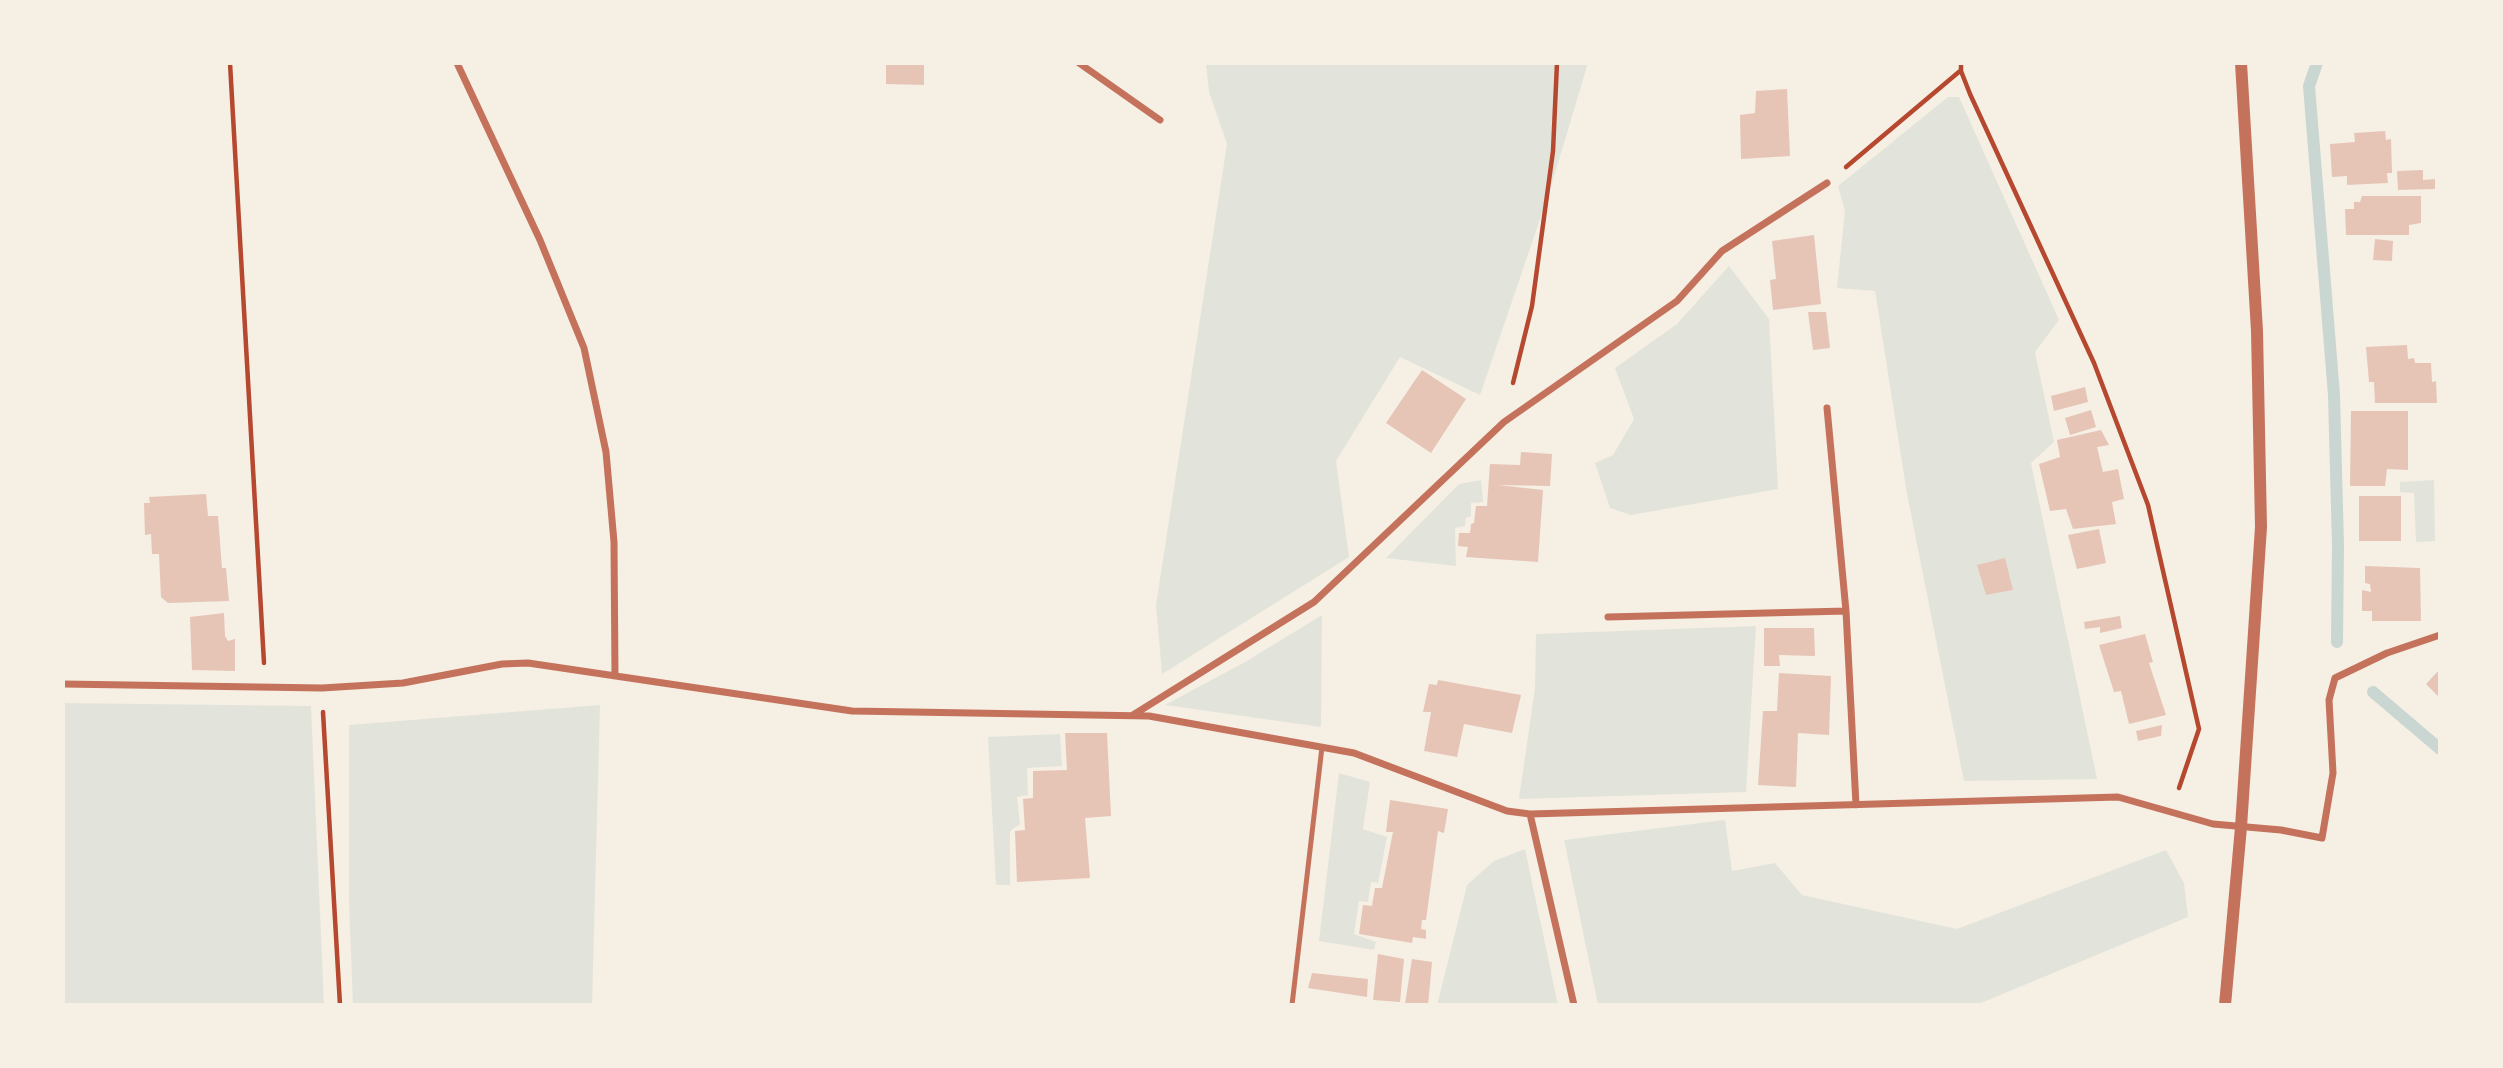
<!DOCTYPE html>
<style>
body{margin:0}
#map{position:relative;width:2503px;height:1068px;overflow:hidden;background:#f6efe4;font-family:"Noto Sans",sans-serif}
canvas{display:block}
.frame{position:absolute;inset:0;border:65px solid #f6efe4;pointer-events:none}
</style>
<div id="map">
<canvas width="2503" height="1068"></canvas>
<div class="frame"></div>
</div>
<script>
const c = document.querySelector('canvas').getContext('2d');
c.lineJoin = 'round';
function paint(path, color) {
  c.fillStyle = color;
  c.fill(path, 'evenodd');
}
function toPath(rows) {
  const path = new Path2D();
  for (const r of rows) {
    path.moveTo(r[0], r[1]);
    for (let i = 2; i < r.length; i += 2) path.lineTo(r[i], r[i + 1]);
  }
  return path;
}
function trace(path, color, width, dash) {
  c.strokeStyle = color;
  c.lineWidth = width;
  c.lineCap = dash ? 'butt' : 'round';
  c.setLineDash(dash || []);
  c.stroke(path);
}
paint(toPath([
 [1206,63,1588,63,1549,193,1480,395,1400,357,1336,461,1349,557,1162,674,1156,605,1227,144,1209,92],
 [1948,97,1959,97,2059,320,2035,352,2054,442,2031,463,2097,779,1964,781,1907,494,1875,291,1837,288,1845,211,1838,186],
 [1729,266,1769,319,1778,489,1631,515,1610,508,1595,463,1613,455,1634,419,1615,368,1677,324],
 [1481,480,1483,502,1471,503,1471,516,1466,518,1465,526,1455,528,1456,566,1386,558,1459,484],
 [2434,480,2435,541,2416,542,2414,493,2400,492,2400,482],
 [1322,615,1321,727,1165,705,1245,662],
 [1756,626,1746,792,1519,799,1535,688,1536,634],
 [63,703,311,706,324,1005,63,1005],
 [600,705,592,1005,353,1005,349,902,349,725],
 [1060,734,1062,766,1027,768,1028,795,1017,797,1020,824,1010,831,1010,885,996,885,988,737],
 [1339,773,1370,782,1363,829,1387,837,1378,883,1371,882,1368,902,1359,901,1354,934,1376,942,1374,950,1319,941],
 [1725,820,1732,871,1775,863,1802,895,1957,929,2166,850,2184,883,2188,917,1976,1005,1598,1005,1564,840],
 [1525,849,1558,1005,1437,1005,1467,885,1494,861]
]), '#e2e4dc');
trace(toPath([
 [2317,63,2309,86,2334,395,2338,545,2337,642],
 [2373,692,2440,749]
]), '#c9d6d2', 12);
paint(toPath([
 [886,63,924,63,924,85,886,84],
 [1787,89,1790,156,1741,159,1740,115,1755,113,1756,91],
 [2385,131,2386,140,2391,139,2392,173,2387,173,2388,183,2347,185,2347,176,2332,177,2330,144,2355,142,2354,133],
 [2423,170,2423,180,2435,179,2435,189,2398,190,2397,171],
 [2362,196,2421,196,2421,223,2409,225,2409,235,2346,235,2345,209,2354,209,2354,202,2360,202],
 [1814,235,1821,304,1773,310,1770,280,1776,279,1772,241],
 [2375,239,2393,241,2392,261,2373,260],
 [1808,312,1826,312,1830,348,1813,350],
 [2407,345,2408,359,2414,358,2415,363,2431,363,2432,382,2436,381,2437,403,2375,403,2374,382,2369,382,2366,347],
 [1422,370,1466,399,1431,453,1386,423],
 [2085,387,2088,402,2054,411,2051,396],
 [2091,410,2096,427,2070,435,2065,418],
 [2351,411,2408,411,2408,470,2387,469,2385,486,2350,486],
 [2101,430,2109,445,2097,447,2103,472,2118,469,2124,499,2112,502,2116,524,2073,529,2066,509,2050,511,2039,464,2060,457,2057,440],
 [1521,452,1552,454,1550,486,1498,485,1543,490,1538,562,1466,557,1468,547,1458,546,1459,533,1470,533,1471,524,1474,523,1476,506,1487,506,1490,464,1520,465],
 [206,494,208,516,218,516,222,568,226,568,229,601,168,603,161,597,159,554,152,554,151,534,145,535,144,503,150,503,149,497],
 [2359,496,2401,496,2401,541,2359,541],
 [2099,529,2106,563,2077,569,2068,535],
 [2005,558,2013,590,1986,595,1977,565],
 [2365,566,2420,568,2421,621,2372,621,2372,611,2362,611,2362,590,2371,592,2370,584,2365,583],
 [224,613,225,636,228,641,235,639,235,671,192,670,190,617],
 [2120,616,2122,628,2100,633,2100,627,2085,629,2084,622],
 [1764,628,1814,628,1815,656,1779,655,1780,666,1764,666],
 [2145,634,2153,662,2149,663,2166,715,2129,724,2121,691,2114,692,2099,645],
 [2440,669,2440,698,2426,684],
 [1779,673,1831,676,1829,735,1798,733,1796,787,1758,785,1763,711,1777,711],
 [1438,680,1521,695,1512,733,1464,724,1457,757,1424,751,1431,712,1423,712,1429,684,1437,685],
 [2162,725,2161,736,2138,741,2136,731],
 [1065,733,1107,733,1111,816,1085,818,1090,878,1017,882,1015,831,1025,830,1023,799,1033,798,1033,771,1067,770],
 [1390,800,1448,809,1444,833,1438,831,1426,920,1422,920,1421,929,1426,930,1426,939,1413,937,1412,943,1359,934,1363,905,1372,906,1375,888,1382,888,1393,832,1386,832],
 [1378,954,1404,959,1400,1002,1373,1000],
 [1412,959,1432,962,1428,1005,1405,1004],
 [1312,973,1368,979,1367,997,1308,988]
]), '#e6c5b7');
trace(toPath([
 [230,63,264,663],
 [1961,63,1961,71,1970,94,2094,363,2148,505,2199,729,2179,788],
 [1846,167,1960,71],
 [1513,383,1532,306,1553,151,1557,63],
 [323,712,340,1005]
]), '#b5482f', 4.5);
trace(toPath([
 [1292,1005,1322,747]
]), '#c5725c', 5);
trace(toPath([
 [457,63,540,240,584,348,606,452,614,542,615,676],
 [1079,63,1160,120],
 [1827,408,1846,611,1856,805],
 [1608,617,1846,611],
 [63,684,322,688,403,683,502,664,528,663,852,711,1149,716,1354,753,1507,811,1530,814,2118,797,2213,824,2281,830,2322,838,2333,773,2329,700,2335,678,2387,653,2440,635],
 [1133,715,1314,602,1504,422,1677,301,1722,251,1827,183],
 [1530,814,1574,1005]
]), '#c5725c', 7);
trace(toPath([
 [2225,1005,2241,827,2261,527,2257,331,2241,63]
]), '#c5725c', 12);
</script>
